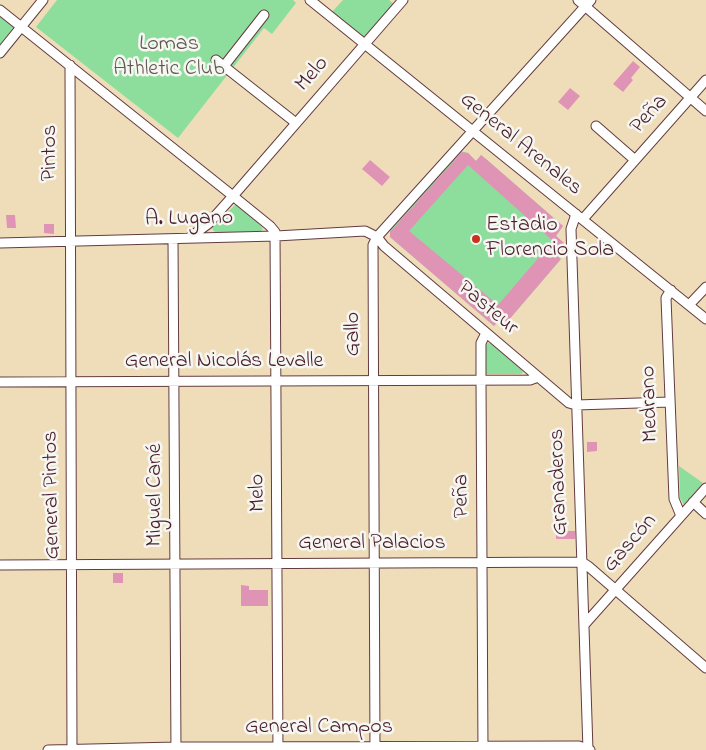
<!DOCTYPE html>
<meta charset="utf-8">
<style>
body{margin:0}
canvas{display:block;background:#efddba}
</style>
<canvas width="706" height="750"></canvas>
<script>
const c = document.querySelector('canvas').getContext('2d');
c.lineJoin = 'round';
function paint(path, color) {
  c.fillStyle = color;
  c.fill(path, 'evenodd');
}
function toPath(rows) {
  const path = new Path2D();
  for (const r of rows) {
    path.moveTo(r[0], r[1]);
    for (let i = 2; i < r.length; i += 2) path.lineTo(r[i], r[i + 1]);
  }
  return path;
}
function trace(path, color, width, dash) {
  c.strokeStyle = color;
  c.lineWidth = width;
  c.lineCap = dash ? 'butt' : 'round';
  c.setLineDash(dash || []);
  c.stroke(path);
}
function write(font, color, halo, rows, align = 'center') {
  c.font = font + ' "Indie Flower",sans-serif';
  c.lineWidth = 5;
  c.setLineDash([]);
  c.textBaseline = 'middle';
  c.strokeStyle = halo;
  c.fillStyle = color;
  for (const [text, x, y, turn = 0] of rows) {
    c.save();
    c.translate(x, y);
    c.rotate((+turn || 0) * Math.PI / 180);
    c.textAlign = isNaN(turn) ? turn : align;
    if (halo) c.strokeText(text, 0, 0);
    c.fillText(text, 0, 0);
    c.restore();
  }
}
paint(toPath([
 [57,0,293,0,296,3,272,34,264,28,178,138,36,27],
 [343,0,389,0,396,6,365,41,331,13],
 [0,10,21,27,0,53],
 [460,151,468,153,476,161,481,155,486,159,563,226,556,236,564,243,555,254,561,259,507,322,501,317,494,326,390,237,390,231],
 [235,205,238,205,261,226,263,229,261,231,216,233,213,230,212,227],
 [488,343,492,344,522,370,523,373,520,374,486,374,484,371,485,347],
 [679,466,703,483,684,505,680,498]
]), '#8ddd9c');
paint(toPath([
 [633,61,640,67,631,78,633,80,623,92,613,84],
 [570,88,580,96,568,110,558,102],
 [462,152,468,153,476,161,481,155,486,159,563,226,556,236,564,243,555,254,561,259,507,322,501,317,494,326,390,237,390,232],
 [468,165,553,241,498,305,409,231],
 [370,160,390,177,382,186,362,169],
 [6,215,15,215,16,228,7,228],
 [44,224,54,224,54,234,44,233],
 [587,442,597,442,597,451,587,452],
 [556,531,575,531,575,539,556,539],
 [113,573,123,573,123,583,113,583],
 [241,585,249,586,249,590,268,590,268,606,241,606]
]), '#e094b5');
const minor = toPath([
 [310,0,706,319],
 [578,0,706,111],
 [0,10,233,196,270,226,275,232,278,750],
 [0,53,43,0],
 [216,60,296,123],
 [70,65,72,750],
 [224,66,264,15],
 [596,126,635,160],
 [576,214,571,229,588,750],
 [583,219,706,80],
 [189,238,208,224,233,196,403,0],
 [173,239,176,750],
 [0,243,276,236,365,231,377,237,384,246,569,403,576,405,670,402],
 [671,290,666,298,674,499,681,516],
 [689,305,706,287],
 [0,382,530,380,538,377],
 [693,502,706,514],
 [0,565,582,562,588,566,706,668],
 [584,625,706,488],
 [48,750,176,747,579,746,590,750],
 [375,750,373,245,377,237,591,0],
 [483,750,481,380,481,343,486,333]
]);
trace(minor, '#633c40', 11);
trace(minor, '#fff', 9);
for (const [x, y, r, color] of [
 [476,239,5,"#c8321e"]
]) {
  const dot = new Path2D();
  dot.arc(x, y, r, 0, 2 * Math.PI);
  c.fillStyle = color;
  c.fill(dot);
  trace(dot, '#f6f6f2', 2);
}
write('22px', '#5e584d', '#f6f6f2', [
 ["Lomas",169,45],
 ["Athletic Club",169,70]
]);
write('22px', '#4a1f2b', '#f6f6f2', [
 ["Melo",313,75,-49],
 ["Peña",650,115,-48],
 ["General Arenales",520,145,39],
 ["Pintos",51,153,-90],
 ["A. Lugano",189,220,-1],
 ["Pasteur",487,309,40],
 ["Gallo",354,334,-90],
 ["General Nicolás Levalle",224,362],
 ["Medrano",651,404,-92],
 ["Granaderos",560,482,-92],
 ["Melo",259,493,-91],
 ["General Pintos",53,495,-91],
 ["Miguel Cané",156,495,-90],
 ["Peña",463,496,-91],
 ["General Palacios",372,544],
 ["Gascón",631,544,-49],
 ["General Campos",319,728]
]);
write('22px', '#4a1f2b', '#f6f6f2', [
 ["Estadio",486,226],
 ["Florencio Sola",486,251]
], 'left');
</script>
